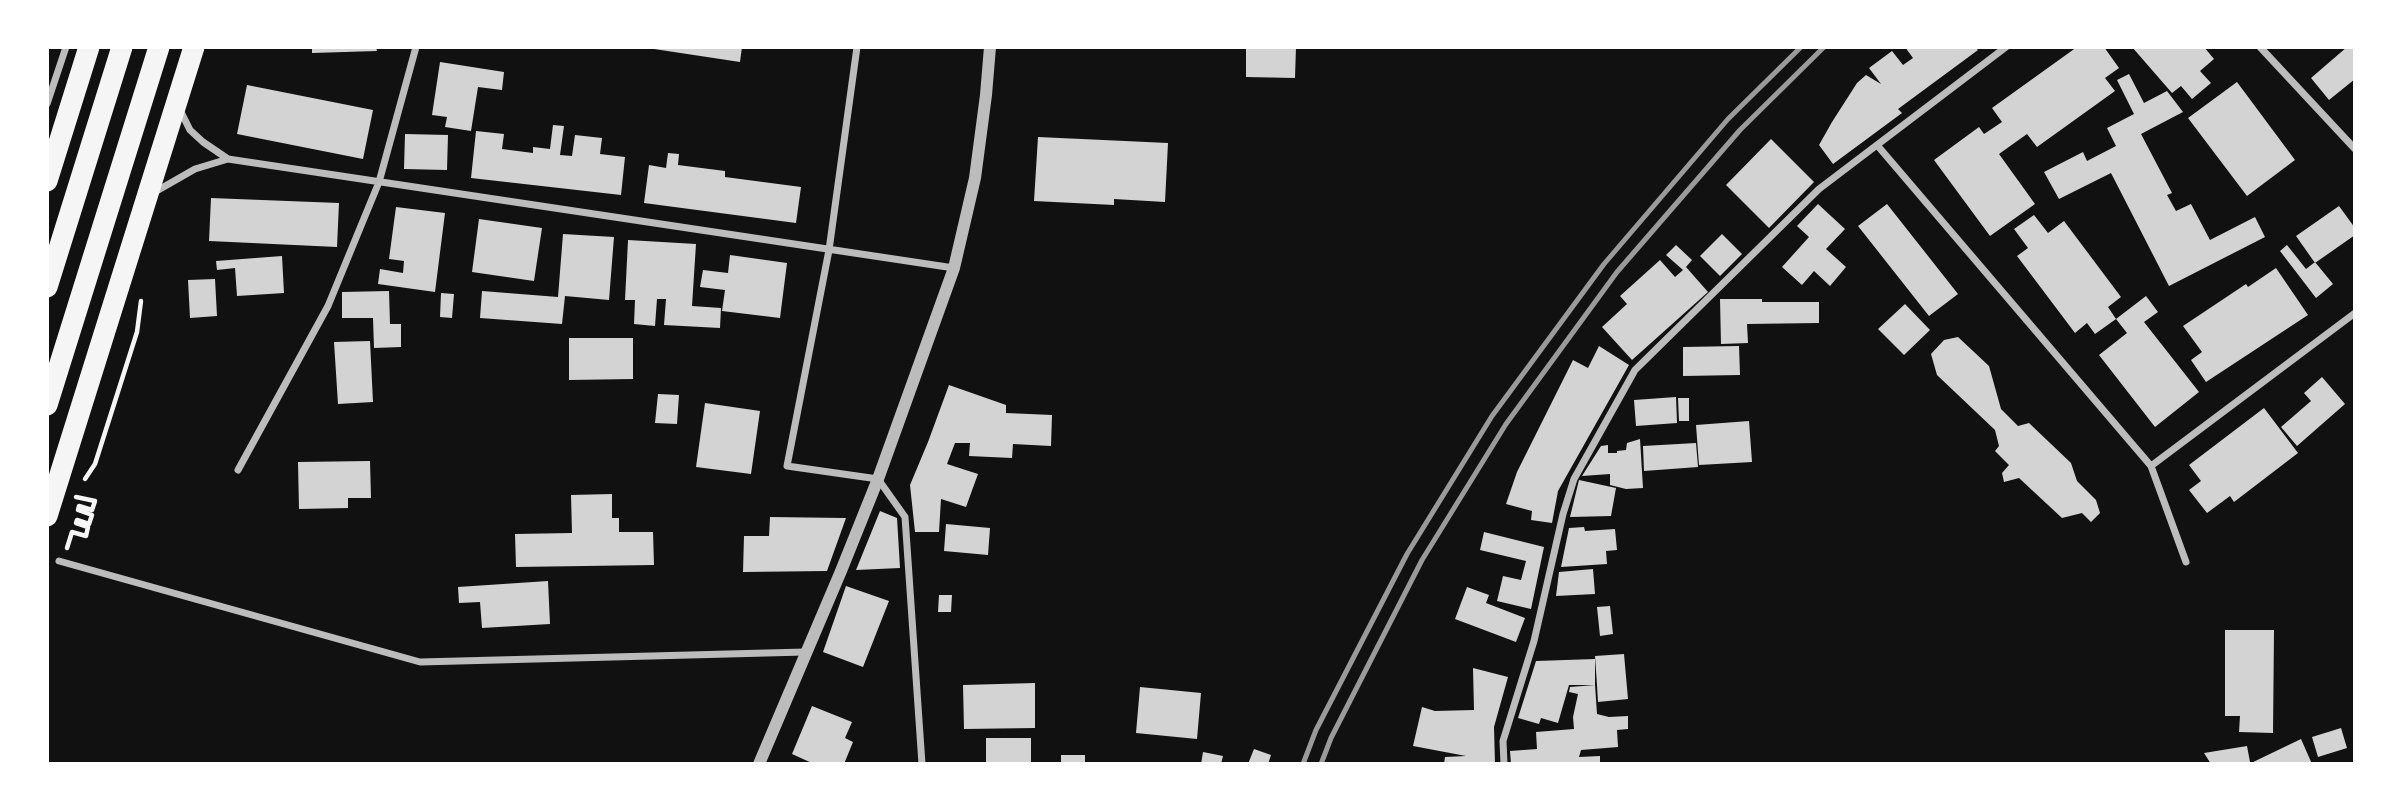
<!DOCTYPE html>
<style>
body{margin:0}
#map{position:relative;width:2402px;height:811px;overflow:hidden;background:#111;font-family:"Sofia Sans Condensed",sans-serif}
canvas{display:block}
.frame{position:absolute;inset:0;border:49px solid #fff;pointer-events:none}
</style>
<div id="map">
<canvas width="2402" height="811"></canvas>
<div class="frame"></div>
</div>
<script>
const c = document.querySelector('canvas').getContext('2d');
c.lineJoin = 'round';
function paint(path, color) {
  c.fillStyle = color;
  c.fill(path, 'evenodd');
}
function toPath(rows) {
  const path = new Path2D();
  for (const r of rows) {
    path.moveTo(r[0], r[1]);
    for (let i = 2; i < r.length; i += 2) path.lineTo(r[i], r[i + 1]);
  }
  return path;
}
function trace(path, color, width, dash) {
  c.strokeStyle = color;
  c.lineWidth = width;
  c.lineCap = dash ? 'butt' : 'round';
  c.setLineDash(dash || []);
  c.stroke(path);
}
paint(toPath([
 [312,47,376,47,377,51,312,53],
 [641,47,742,47,740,62],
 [1246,47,1296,47,1295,78,1246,77],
 [1905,47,1975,47,1978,50,1898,109,1902,113,1833,164,1819,145,1832,122,1857,83,1866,75,1881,84,1869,68,1892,51,1903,65,1913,58],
 [2077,47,2104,47,2119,68,2105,78,2115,91,2037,147,2027,134,1999,154,2035,204,1990,236,1934,160,1979,127,1984,134,2002,122,1992,108],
 [2132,47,2204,47,2214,59,2200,71,2211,83,2192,99,2181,86,2172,93],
 [2347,47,2355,47,2355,79,2329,100,2311,78],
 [440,62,504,72,502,90,478,87,471,131,445,127,447,117,432,115],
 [2129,74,2144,103,2167,91,2183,112,2141,134,2172,193,2167,195,2176,211,2191,204,2210,240,2255,217,2265,237,2169,286,2111,173,2059,199,2044,172,2083,152,2087,161,2116,146,2107,128,2134,114,2117,80],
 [2237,82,2295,160,2247,196,2188,118],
 [247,85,373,110,363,159,237,134],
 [553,125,564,126,560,155,572,156,575,135,602,138,600,154,625,157,621,195,471,178,476,131,504,134,502,149,533,153,533,147,550,149],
 [405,134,448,135,447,170,404,169],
 [1038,137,1168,143,1165,202,1114,199,1114,205,1034,201],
 [1771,139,1814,182,1769,228,1726,185],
 [668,153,679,154,678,165,725,171,725,177,801,187,796,223,644,203,649,165,666,168],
 [211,198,339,203,337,247,209,241],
 [1818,204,1845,229,1826,249,1846,267,1830,286,1814,271,1802,285,1782,267,1809,237,1797,226],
 [1887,204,1958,294,1929,316,1858,226],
 [2339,206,2355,228,2355,235,2315,263,2296,236],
 [396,207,445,213,435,292,378,284,380,269,403,273,404,261,389,259],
 [2034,215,2048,233,2064,221,2121,297,2108,307,2116,319,2095,334,2087,323,2075,333,2017,256,2028,248,2014,229],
 [479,219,542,228,534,281,472,272],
 [563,234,614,237,609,300,565,296,562,324,480,318,482,291,558,297],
 [1722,234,1742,254,1720,276,1700,256],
 [628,240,696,244,692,306,721,308,720,328,664,325,666,299,657,299,655,326,634,324,635,300,625,300],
 [1676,245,1692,260,1686,267,1708,292,1632,360,1602,327,1627,304,1620,296,1660,260,1675,277,1683,270,1666,255],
 [2287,245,2306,269,2315,262,2333,284,2316,298,2280,251],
 [730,255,787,263,780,318,722,311,725,290,700,287,703,270,728,273],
 [282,256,284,293,237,296,235,268,217,270,216,261],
 [2276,268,2308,315,2206,382,2191,360,2202,352,2183,326,2246,284,2248,287],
 [215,279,217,316,190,318,188,280],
 [389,291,390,324,401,324,401,347,374,348,373,318,342,318,342,292],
 [441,293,454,294,452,318,440,317],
 [2146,296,2158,312,2144,322,2199,392,2155,427,2099,355,2127,333,2116,319],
 [1720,299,1762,299,1762,302,1819,302,1819,323,1747,324,1748,343,1721,344],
 [1905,304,1930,330,1904,355,1878,329],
 [1958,337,1989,366,2001,409,2018,426,2029,423,2071,463,2077,481,2096,500,2100,513,2091,522,2082,513,2062,518,2019,478,2004,482,2002,473,2009,465,1995,451,1999,446,1995,430,1937,375,1931,354,1944,340],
 [569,338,633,338,633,379,569,380],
 [370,341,373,402,338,404,334,342],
 [1599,346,1629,365,1558,491,1552,523,1531,520,1532,511,1506,504,1517,472,1573,360,1588,368],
 [1739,346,1740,375,1683,376,1683,347],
 [2322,377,2345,404,2297,446,2281,427,2311,401,2304,393],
 [949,385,1006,405,1006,413,1052,415,1051,446,1013,444,1012,458,969,456,970,443,955,443,947,464,978,474,966,507,941,499,939,532,915,532,910,485,928,442],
 [658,394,679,395,677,424,655,423],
 [1676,397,1677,423,1636,426,1634,400],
 [1678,398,1689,398,1689,421,1679,421],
 [705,403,760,411,751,474,696,467],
 [2264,408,2298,453,2234,502,2230,496,2207,513,2189,490,2201,481,2189,465],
 [1749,421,1752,462,1699,465,1696,425],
 [1640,439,1643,488,1626,489,1610,485,1610,474,1582,476,1601,446,1608,445,1608,453,1617,453,1617,451,1626,450,1627,443],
 [1696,443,1698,467,1644,471,1643,446],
 [370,461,371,498,348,498,348,508,299,509,298,462],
 [1579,480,1616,488,1611,516,1570,517],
 [612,494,612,518,619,518,619,532,653,532,654,565,516,567,515,534,572,533,571,495],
 [880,511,897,518,900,568,856,570],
 [770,517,846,518,827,571,743,572,744,536,769,536],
 [946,524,990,528,988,555,944,551],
 [1584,527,1585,531,1615,529,1617,550,1606,551,1607,564,1561,567,1569,528],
 [1484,532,1544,547,1531,609,1497,601,1503,576,1521,580,1526,561,1480,550],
 [1593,569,1595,594,1556,596,1559,572],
 [548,581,550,624,482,628,480,602,459,603,458,587],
 [846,586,889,601,863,667,823,652],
 [1467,587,1489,595,1486,603,1525,618,1516,642,1455,619],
 [939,595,952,595,951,612,938,612],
 [1610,606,1613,634,1600,636,1597,607],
 [2225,630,2274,630,2273,733,2239,732,2240,716,2225,716],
 [1624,654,1628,699,1598,702,1597,685,1599,685,1597,685,1595,656],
 [1595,659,1595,685,1569,685,1558,723,1541,718,1539,724,1518,718,1536,661],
 [1473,668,1508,677,1494,727,1495,764,1444,764,1445,757,1466,756,1413,746,1422,707,1435,711,1474,710],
 [1035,683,1035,728,964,729,963,685],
 [1595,685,1597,714,1609,717,1628,716,1628,729,1617,730,1618,747,1581,750,1579,757,1600,756,1600,764,1511,764,1510,751,1537,749,1536,732,1574,729,1573,717,1578,694,1569,692,1570,687],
 [1140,687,1201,693,1197,739,1136,733],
 [812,706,852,722,845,738,853,742,844,764,814,764,792,754],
 [2341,728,2347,748,2318,757,2312,737],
 [986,738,1031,738,1031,764,986,764],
 [2301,739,2312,764,2249,764],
 [2247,746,2250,762,2242,764,2211,764,2204,753],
 [1254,749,1271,755,1268,764,1248,764],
 [1203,752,1223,756,1221,764,1201,764],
 [1061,755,1085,755,1085,764,1061,764]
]), '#d3d3d3');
trace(toPath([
 [85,479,95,464,137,332,141,301],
 [67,548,72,532,86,536,88,527,76,523,77,520,89,524,92,515,78,510,79,506,92,510,95,501,76,497]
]), '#f5f5f5', 4.5);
trace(toPath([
 [857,47,829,250,787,466,878,479,905,517,922,764],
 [2260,47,2355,149],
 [47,104,66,47],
 [180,110,190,130,203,142,228,159,954,268],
 [1877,145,2151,466,2186,562],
 [153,193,195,169,228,159],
 [2151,466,2355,313],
 [238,470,328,306,379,182,416,47],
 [59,561,420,662,805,652],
 [1504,764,1503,741,1534,641,1563,514,1574,479,1635,370,1819,189,2006,47]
]), '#bcbcbc', 7);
trace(toPath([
 [759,764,841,571,878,479,954,268,975,178,986,95,990,47]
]), '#bcbcbc', 12);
trace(toPath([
 [47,181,89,47],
 [47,287,122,47],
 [47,405,159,47],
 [47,516,194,47]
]), '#f5f5f5', 21);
trace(toPath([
 [1303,764,1316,730,1407,554,1492,416,1604,264,1728,119,1801,47],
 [1321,764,1331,738,1422,560,1506,424,1617,272,1740,130,1824,47]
]), '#9a9a9a', 5);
</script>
